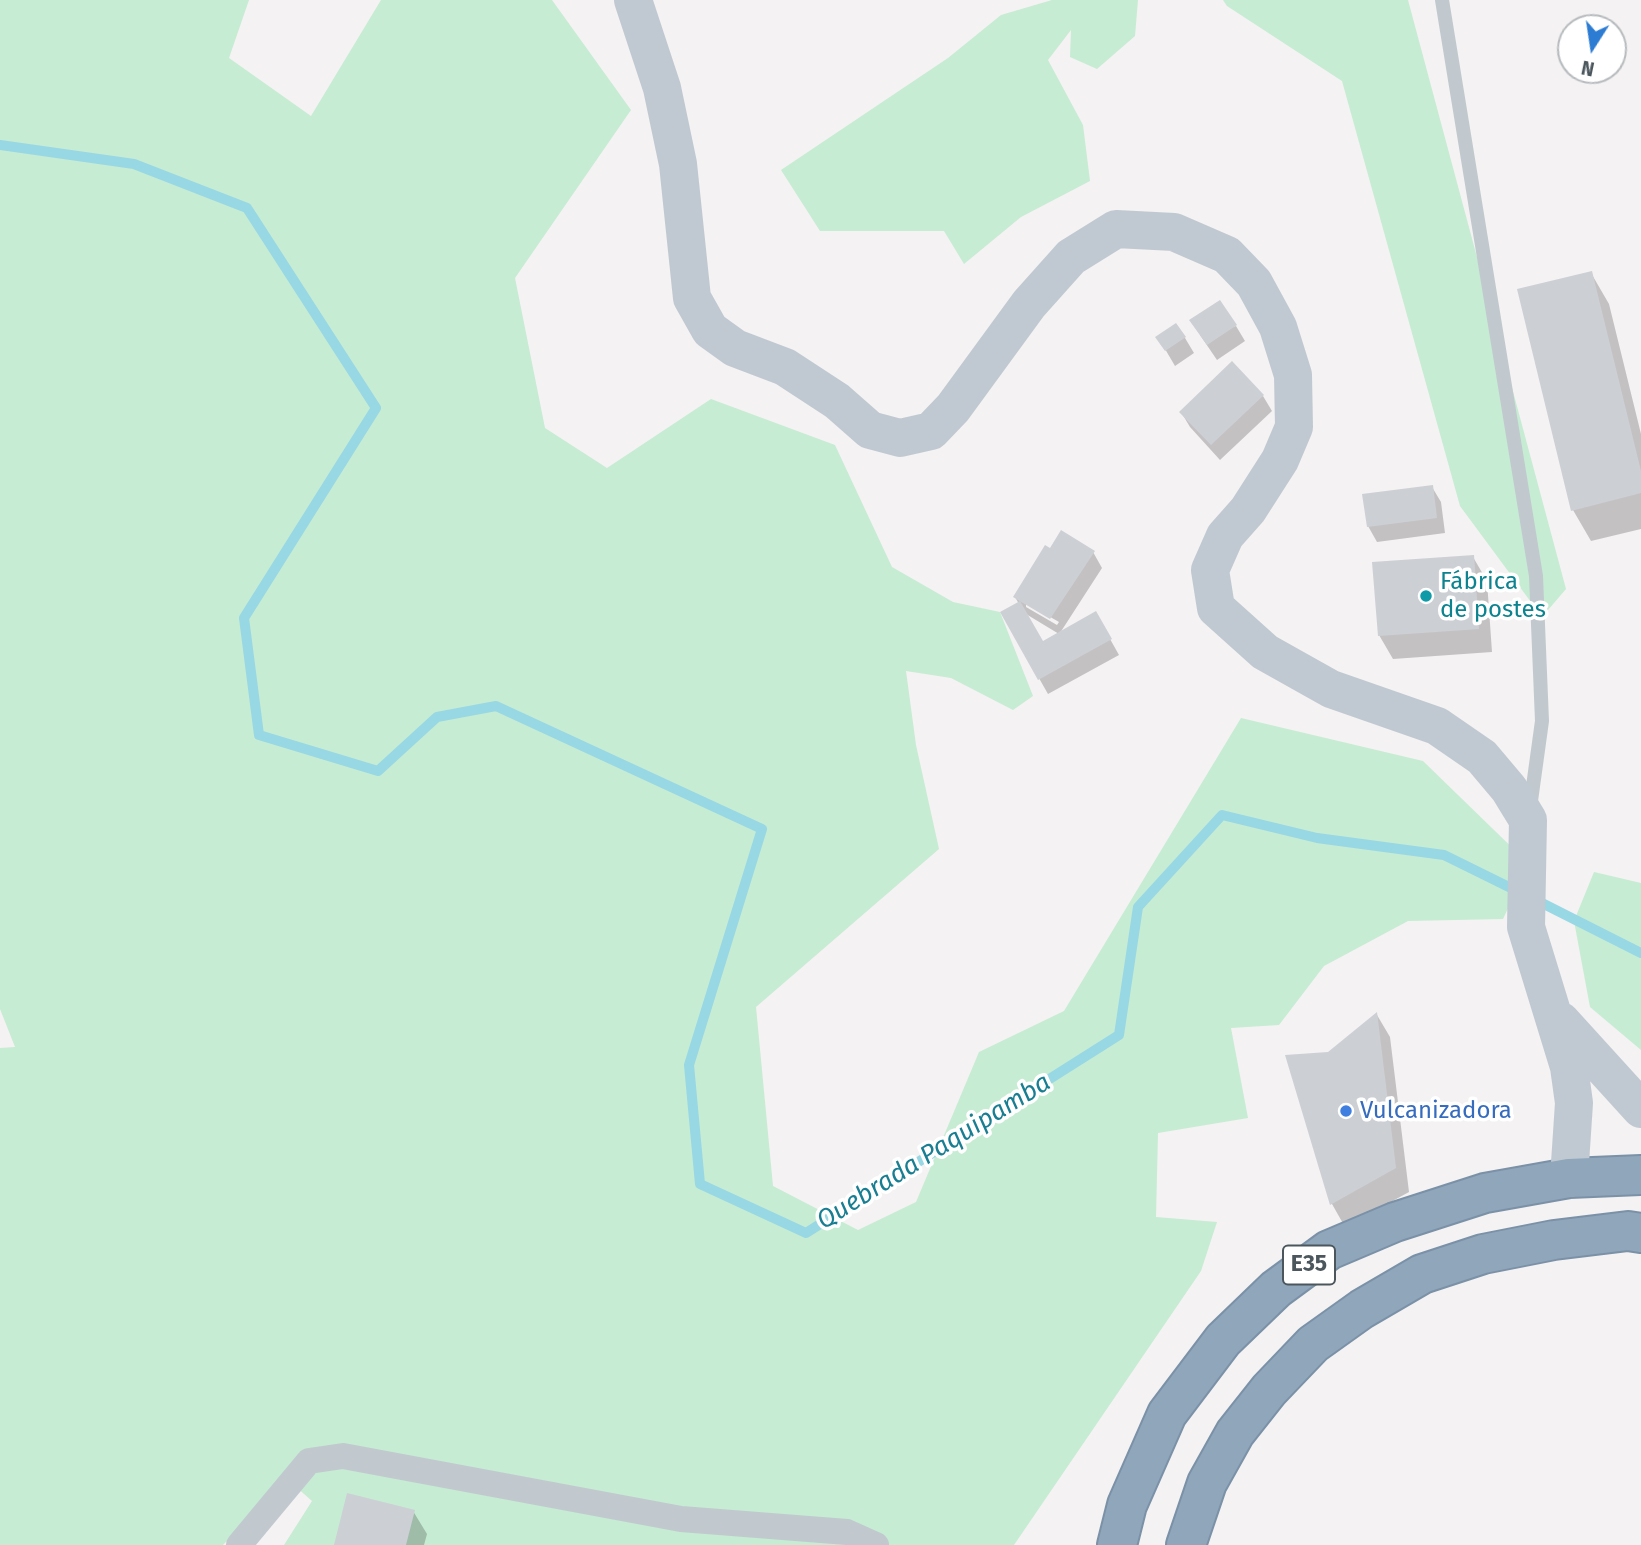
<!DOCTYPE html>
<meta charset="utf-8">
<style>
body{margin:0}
#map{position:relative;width:1641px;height:1545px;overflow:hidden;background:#f4f2f2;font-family:"Fira Sans",sans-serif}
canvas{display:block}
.north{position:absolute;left:1557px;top:14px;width:70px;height:70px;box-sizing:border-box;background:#fff;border:2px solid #b7bbbe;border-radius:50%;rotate:192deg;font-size:19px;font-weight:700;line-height:28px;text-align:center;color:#4b565d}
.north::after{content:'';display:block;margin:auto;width:24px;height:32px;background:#2d7cd3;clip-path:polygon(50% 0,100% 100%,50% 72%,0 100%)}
</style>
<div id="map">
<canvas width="1641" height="1545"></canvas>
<div class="north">N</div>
</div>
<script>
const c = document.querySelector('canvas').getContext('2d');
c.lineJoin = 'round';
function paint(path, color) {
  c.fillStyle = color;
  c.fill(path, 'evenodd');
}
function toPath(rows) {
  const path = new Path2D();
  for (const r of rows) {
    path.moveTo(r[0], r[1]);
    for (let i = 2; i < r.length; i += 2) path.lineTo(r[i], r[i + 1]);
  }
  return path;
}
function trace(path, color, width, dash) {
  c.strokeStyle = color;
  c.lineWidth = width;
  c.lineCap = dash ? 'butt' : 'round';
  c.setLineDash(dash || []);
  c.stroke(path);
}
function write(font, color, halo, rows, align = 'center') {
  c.font = font + ' "Fira Sans",sans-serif';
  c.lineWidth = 7;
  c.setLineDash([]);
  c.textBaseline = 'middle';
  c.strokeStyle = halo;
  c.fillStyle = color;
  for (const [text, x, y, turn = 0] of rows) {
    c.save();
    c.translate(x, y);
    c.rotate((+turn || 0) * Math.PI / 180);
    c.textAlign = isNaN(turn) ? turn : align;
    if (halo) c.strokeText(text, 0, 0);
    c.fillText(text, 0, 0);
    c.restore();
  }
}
paint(toPath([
 [0,0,249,0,229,58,311,116,381,0,552,0,631,110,515,278,545,428,607,468,711,399,835,445,892,567,953,602,1000,612,1033,696,1013,710,951,678,906,671,916,745,939,849,756,1007,773,1186,858,1230,916,1202,979,1052,1064,1011,1241,718,1423,761,1529,864,1503,919,1408,921,1324,966,1279,1025,1231,1028,1248,1118,1158,1133,1156,1217,1217,1222,1201,1271,1014,1545,284,1545,312,1501,286,1478,223,1545,0,1545,0,1048,15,1047,0,1009],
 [1052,0,1138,0,1135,36,1097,69,1070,57,1071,30,1048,60,1083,125,1090,181,1021,217,964,264,944,231,820,231,781,170,948,58,1001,15],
 [1223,0,1408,0,1566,589,1542,617,1460,506,1342,81,1227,6],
 [1594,872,1641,883,1641,1050,1590,1007,1574,921]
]), '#c6ecd3');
paint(toPath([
 [1591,273,1609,304,1641,434,1641,529,1591,541,1573,510],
 [1236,326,1245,341,1217,360,1200,335],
 [1158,337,1185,338,1194,353,1175,366],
 [1263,396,1272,411,1220,460,1190,427,1181,412],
 [1432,487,1441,502,1445,533,1377,542,1368,526],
 [1093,552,1102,568,1060,633,1096,614,1119,655,1048,694,1002,613,1019,604,1015,597],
 [1026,603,1059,622,1057,625,1026,607],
 [1026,614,1059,634,1042,643],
 [1473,557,1487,581,1492,652,1393,659,1379,635],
 [1377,1015,1390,1037,1409,1192,1345,1227,1332,1204,1287,1057,1329,1053],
 [413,1511,427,1534,424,1545,336,1545]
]), '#0003');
trace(toPath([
 [0,145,134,164,247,208,376,408,244,618,259,735,378,771,437,717,496,706,762,829,689,1065,700,1184,806,1233,1119,1035,1138,907,1222,815,1317,838,1444,855,1517,891],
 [1534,899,1641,953]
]), '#98d7e4', 10);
paint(toPath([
 [1592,271,1641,471,1641,493,1571,511,1517,289],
 [1220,300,1237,325,1207,345,1189,320],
 [1176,323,1186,337,1165,351,1155,337],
 [1232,361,1264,395,1211,445,1179,412],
 [1433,485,1437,518,1367,527,1362,494],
 [1061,530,1095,551,1050,619,1013,597,1045,545,1050,548],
 [1474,555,1479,629,1378,636,1372,562],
 [1020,601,1043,641,1096,611,1112,639,1038,680,1000,612],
 [1377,1012,1396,1168,1330,1205,1285,1055,1328,1052],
 [347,1493,415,1510,406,1545,334,1545]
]), '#cccfd4');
const highway = toPath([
 [1117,1545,1127,1505,1167,1414,1223,1340,1276,1289,1329,1250,1395,1222,1485,1193,1569,1178,1641,1175],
 [1186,1545,1207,1483,1235,1433,1269,1390,1313,1344,1362,1309,1422,1274,1483,1254,1554,1240,1628,1231,1641,1233]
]);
trace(highway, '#7a91a7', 42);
trace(toPath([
 [1442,0,1536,576,1542,721,1530,808]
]), '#c1c9cf', 14);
trace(toPath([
 [239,1545,309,1461,343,1456,681,1519,847,1532,876,1545]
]), '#c1c9cf', 26);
trace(toPath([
 [633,0,662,88,678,164,692,298,710,330,735,348,785,367,837,401,870,430,900,438,931,431,953,408,1029,304,1071,257,1116,229,1174,232,1227,255,1254,283,1278,327,1293,375,1294,427,1280,460,1248,510,1225,536,1210,570,1216,608,1265,652,1331,689,1437,726,1482,757,1509,789,1528,820,1526,927,1569,1067,1574,1103,1569,1178],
 [1561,1021,1641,1109]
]), '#c0c9d1', 38);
trace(highway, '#8fa6bb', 38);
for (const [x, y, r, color] of [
 [1426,596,7,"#0f9aa8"],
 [1346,1111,7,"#3f7fe0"]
]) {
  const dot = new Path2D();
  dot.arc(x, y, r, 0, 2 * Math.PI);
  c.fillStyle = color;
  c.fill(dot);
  trace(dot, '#fff', 2.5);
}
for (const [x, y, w] of [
 [1309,1265,52]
]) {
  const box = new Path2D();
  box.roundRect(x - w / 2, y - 19.5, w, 39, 5);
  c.fillStyle = '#fff';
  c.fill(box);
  trace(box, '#4b565d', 2);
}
write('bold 23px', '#4b565d', null, [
 ["E35",1309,1265]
]);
write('24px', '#0d838f', '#fff', [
 ["Fábrica",1440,582],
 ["de postes",1440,610]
], 'left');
write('24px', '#366cbe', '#fff', [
 ["Vulcanizadora",1360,1111]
], 'left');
write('italic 26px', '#1a7e92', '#fff', [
 ["Quebrada Paquipamba",934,1152,-32]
]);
</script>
